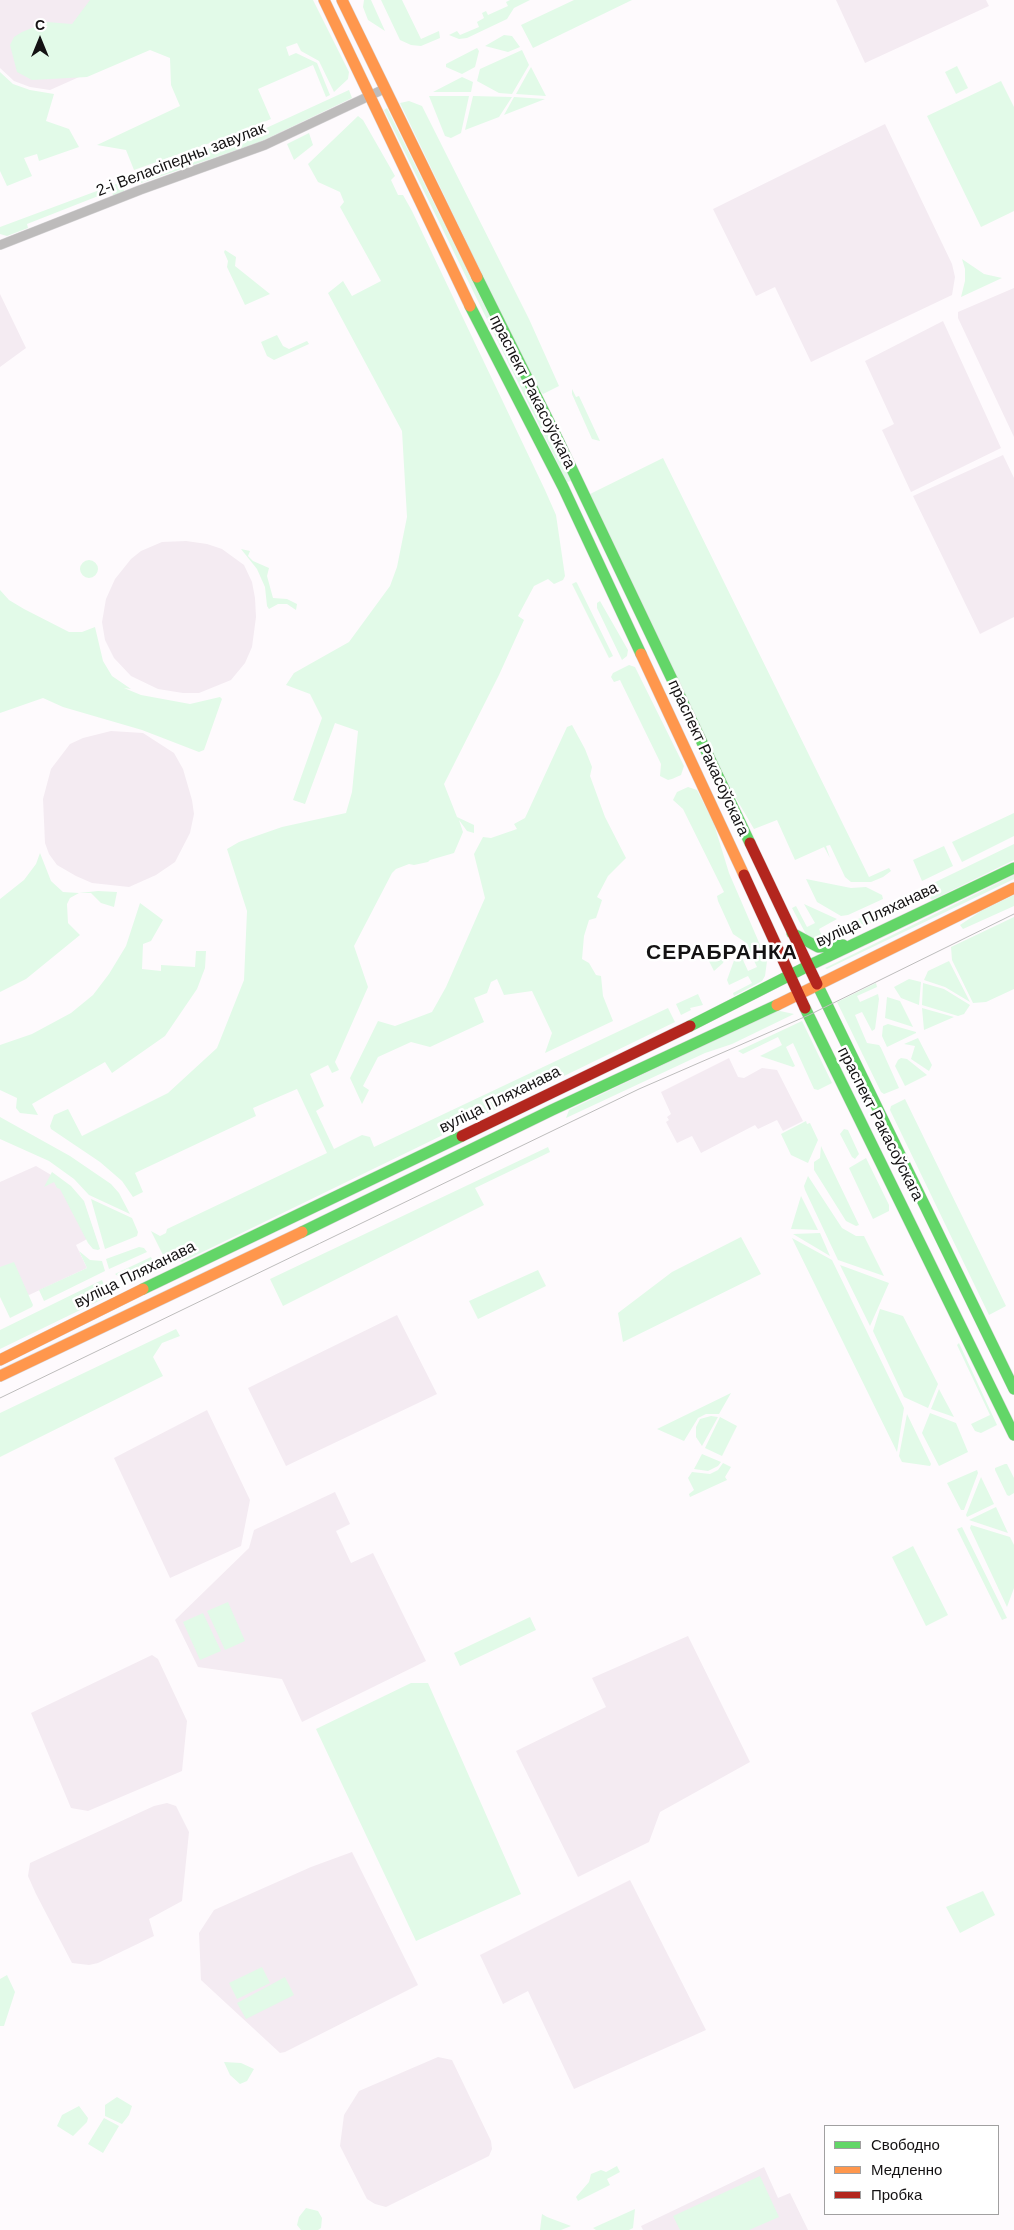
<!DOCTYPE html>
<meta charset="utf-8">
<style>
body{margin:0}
#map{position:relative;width:1014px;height:2230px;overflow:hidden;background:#fefafd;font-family:Arial,sans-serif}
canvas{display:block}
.legend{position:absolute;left:824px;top:2125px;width:175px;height:90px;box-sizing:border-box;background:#fff;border:1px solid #a1a0a1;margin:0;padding:6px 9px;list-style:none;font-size:15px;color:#141213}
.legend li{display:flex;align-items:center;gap:10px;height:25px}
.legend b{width:25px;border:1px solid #a1a0a1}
.north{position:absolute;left:15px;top:15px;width:50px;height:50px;-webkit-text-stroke:4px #fff;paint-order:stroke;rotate:0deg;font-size:14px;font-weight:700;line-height:20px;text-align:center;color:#141213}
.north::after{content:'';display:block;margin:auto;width:18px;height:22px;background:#141213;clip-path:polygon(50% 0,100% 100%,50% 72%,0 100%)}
</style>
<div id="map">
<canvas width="1014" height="2230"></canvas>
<ul class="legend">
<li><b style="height:6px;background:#63d668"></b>Свободно</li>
<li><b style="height:6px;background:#ff974d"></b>Медленно</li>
<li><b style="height:6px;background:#b3261e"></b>Пробка</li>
</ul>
<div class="north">С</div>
</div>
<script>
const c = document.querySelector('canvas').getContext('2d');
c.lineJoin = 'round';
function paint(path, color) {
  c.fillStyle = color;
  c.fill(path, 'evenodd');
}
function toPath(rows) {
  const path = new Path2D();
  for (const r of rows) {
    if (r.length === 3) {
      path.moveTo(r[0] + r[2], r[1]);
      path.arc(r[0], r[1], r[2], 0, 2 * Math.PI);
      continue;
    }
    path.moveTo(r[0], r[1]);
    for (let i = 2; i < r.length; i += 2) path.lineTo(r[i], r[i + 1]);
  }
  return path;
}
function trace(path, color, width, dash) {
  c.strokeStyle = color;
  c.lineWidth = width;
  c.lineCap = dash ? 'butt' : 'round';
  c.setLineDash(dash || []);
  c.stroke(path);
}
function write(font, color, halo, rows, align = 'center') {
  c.font = font + ' Arial,sans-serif';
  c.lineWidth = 5;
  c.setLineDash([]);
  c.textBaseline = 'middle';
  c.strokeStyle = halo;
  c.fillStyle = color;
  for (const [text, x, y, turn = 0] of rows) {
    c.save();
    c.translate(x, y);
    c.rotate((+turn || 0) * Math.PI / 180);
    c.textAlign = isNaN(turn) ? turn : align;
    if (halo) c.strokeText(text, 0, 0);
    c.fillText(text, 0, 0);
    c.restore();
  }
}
paint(toPath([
 [0,0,108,0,133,53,50,90,30,87,14,81,0,68],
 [836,0,986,0,989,6,865,63],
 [885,124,952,264,955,277,952,295,811,362,775,287,756,296,713,209],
 [1014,288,1014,437,958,318,958,312],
 [0,294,26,348,0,367],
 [943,321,1001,448,911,492,882,430,894,424,865,361],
 [1003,455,1014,478,1014,617,980,634,913,496],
 [186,541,207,544,222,549,244,565,252,582,255,598,256,617,252,647,245,663,231,680,199,693,183,693,158,689,131,676,114,658,105,640,102,622,106,599,115,579,131,559,141,551,162,542],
 [111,731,143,733,174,753,183,769,192,800,194,814,190,833,175,862,156,875,129,887,92,883,76,876,57,865,49,854,45,843,43,799,51,769,70,744,83,738],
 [729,1058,738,1077,744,1078,762,1068,777,1070,803,1121,783,1131,777,1120,758,1129,755,1125,701,1153,692,1136,677,1143,666,1122,669,1120,667,1117,671,1114,661,1092],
 [36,1166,63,1182,91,1237,76,1245,87,1268,29,1295,0,1286,0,1182],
 [397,1315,437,1394,286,1466,248,1388],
 [207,1410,250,1500,241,1546,170,1578,114,1458],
 [335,1492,350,1524,336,1531,351,1563,373,1553,426,1661,302,1722,282,1679,198,1667,175,1620,249,1548,254,1530],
 [688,1636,750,1762,660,1812,649,1842,578,1877,516,1751,606,1707,592,1678],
 [152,1655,158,1659,187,1721,182,1771,88,1811,71,1808,31,1713],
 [167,1803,176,1806,189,1832,182,1901,149,1919,154,1936,98,1963,89,1965,72,1963,36,1894,28,1876,30,1863,154,1806],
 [352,1852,418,1985,285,2052,280,2053,201,1980,199,1933,214,1910,311,1867],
 [630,1880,706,2030,574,2089,528,1991,503,2004,480,1955],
 [438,2057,452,2060,491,2141,492,2149,489,2156,386,2207,375,2204,367,2199,340,2146,344,2115,359,2091],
 [764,2167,778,2198,790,2193,808,2230,643,2230,641,2226]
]), '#f4ebf2');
paint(toPath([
 [90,0,313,0,349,72,348,79,334,92,319,61,301,51,297,43,286,47,289,56,296,53,317,63,330,95,326,97,313,65,258,89,271,119,227,137,134,170,126,150,97,145,180,106,171,85,170,58,150,50,87,77,32,80,17,72,10,45,14,37,22,32,47,22,72,24],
 [364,0,371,0,385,31,368,20,363,7],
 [381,0,402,0,421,39,439,31,440,38,421,46,411,45,400,40],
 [510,0,530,0,514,8,507,19,467,38,459,39,449,35,457,31,460,35,479,27,477,22,484,18,482,13,486,11,488,15,508,6,506,2],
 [574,0,632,0,533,48,521,25],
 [504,35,512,36,520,47,508,52,485,46],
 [477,48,479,51,475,67,462,74,446,67,446,64],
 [522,50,529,65,512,94,499,93,477,81,480,69],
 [957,66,968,88,956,94,945,72],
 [531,67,546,96,516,94],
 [0,72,13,84,30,90,54,94,46,121,69,129,79,147,39,161,37,154,24,158,32,176,7,186,0,171],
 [462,77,473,82,471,92,433,92],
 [1001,81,1014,107,1014,211,981,227,927,116],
 [349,90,352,98,260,142,141,183,137,174,264,129],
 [429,96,469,96,461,133,451,138,445,136],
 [473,96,512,97,499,117,465,130],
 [514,97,545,99,504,115],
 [409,101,422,106,529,319,559,386,543,394,535,385,400,103],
 [387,108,422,179,571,481,567,482,384,110],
 [358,116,363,120,395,176,391,180,398,195,403,195,412,211,545,490,556,515,565,576,563,580,554,584,548,579,534,586,518,616,524,620,499,675,444,784,457,817,474,825,474,833,467,831,459,820,463,832,454,853,430,860,428,862,414,865,409,864,396,869,392,873,354,946,368,987,335,1062,339,1070,332,1073,328,1065,310,1074,324,1106,316,1111,334,1149,362,1135,370,1137,374,1147,668,1008,675,1022,182,1262,163,1255,151,1231,160,1236,166,1233,167,1229,327,1153,297,1089,253,1108,256,1116,135,1173,143,1192,133,1197,122,1181,100,1162,51,1129,50,1126,54,1115,68,1109,82,1136,168,1093,217,1048,244,980,247,911,227,849,239,842,282,827,346,813,352,792,358,731,335,723,305,804,293,800,322,718,310,694,286,685,294,673,349,642,390,586,397,567,407,517,402,431,328,293,343,281,352,296,381,281,340,207,344,202,340,192,318,182,308,164],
 [309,133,313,145,294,160,287,144],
 [121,182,125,193,114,197,111,191,27,224,28,228,7,236,0,234,0,227],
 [225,250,236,257,235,266,270,294,245,305,227,267,228,261,224,252],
 [962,259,984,274,1002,278,961,297,965,281,965,269],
 [277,335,283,346,289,349,307,341,309,344,274,360,267,356,261,342],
 [572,389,576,397,579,396,600,441,592,439,572,394],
 [663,458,869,877,889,868,891,871,883,877,871,882,851,882,845,877,830,845,826,846,830,858,824,847,795,860,777,820,754,829,733,793,588,495],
 [241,549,250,551,248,556,253,561,269,568,267,576,273,598,287,599,297,604,296,610,287,604,278,604,269,609,267,606,265,587,257,569],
 [89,569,9],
 [576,582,577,583,613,656,609,658,572,584],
 [0,590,9,600,24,609,69,632,82,632,95,627,103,661,112,676,131,689,124,688,141,695,190,704,220,697,222,699,204,750,199,752,142,730,63,707,43,698,0,713],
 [600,601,628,650,627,656,622,660,597,608,597,603],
 [629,665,635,667,684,766,681,775,672,779,668,780,660,776,661,764,620,680,614,682,611,677,613,673],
 [572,725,585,749,592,767,590,776,605,817,626,858,608,876,597,897,602,900,596,918,589,920,584,936,582,959,589,963,596,975,601,976,603,996,613,1021,545,1053,552,1033,532,991,504,995,497,979,491,982,487,993,474,998,484,1022,430,1047,411,1042,378,1057,363,1086,369,1090,362,1104,350,1078,378,1021,395,1026,432,1012,446,987,485,898,474,854,483,837,491,838,517,829,514,824,525,818,567,727],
 [688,787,697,790,714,824,729,873,767,961,765,976,762,981,734,996,733,993,752,983,748,976,729,985,727,980,737,952,739,951,748,971,757,967,745,942,733,934,718,901,717,896,724,892,683,809,673,800,677,792],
 [1014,813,1014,836,962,862,952,842],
 [1014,844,1014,860,932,900,923,892,921,889],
 [944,846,953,866,922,881,913,860],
 [40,853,51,881,63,892,79,893,98,891,117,892,114,907,101,903,91,893,79,893,70,898,67,904,68,923,80,935,26,979,0,992,0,899,24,880,36,864],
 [1014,875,1014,879,827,969,825,968],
 [806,879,851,888,866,887,882,895,883,899,848,915,841,916,817,902],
 [915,892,916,901,830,943,823,944,807,936,792,908,796,906,807,927,815,923,804,904,837,919,819,929,822,936],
 [1014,895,1014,906,963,929,960,925,981,911],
 [140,903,163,920,151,941,143,944,142,969,161,971,161,965,195,967,196,951,206,951,205,968,197,989,165,1036,145,1050,112,1073,105,1062,32,1104,38,1115,20,1113,16,1108,17,1098,0,1090,0,1045,32,1034,71,1013,93,995,109,974,126,946],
 [1014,917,1014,989,986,1002,973,1003,952,960,951,947],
 [722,945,725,957,723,963,714,971,708,959,708,952,711,949],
 [949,961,970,1002,945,987,924,980,928,971],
 [909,979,921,982,919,1005,901,998,894,987],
 [876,983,877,987,857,996,860,1002,878,994,879,999,875,1029,872,1031,862,1012,855,1015,867,1043,879,1045,881,1048,899,1088,884,1094,881,1092,837,1002],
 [923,983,944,989,970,1005,964,1014,958,1016,922,1005],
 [698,994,703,1005,690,1008,691,1010,681,1015,676,1004],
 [887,997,900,1001,913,1027,885,1018],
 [922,1008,954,1017,924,1030],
 [780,1011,794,1014,732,1044,705,1053,566,1118,569,1110,772,1012],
 [802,1021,832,1083,818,1090,814,1089,793,1043,786,1047,795,1066,793,1067,760,1056,782,1045,778,1037,743,1054,738,1051],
 [888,1024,916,1032,916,1033,887,1047,882,1036,883,1026],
 [918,1038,932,1065,929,1071,911,1059,915,1046,904,1044],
 [901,1058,907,1059,927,1075,905,1086,895,1066,898,1060],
 [905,1099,1006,1306,989,1315,890,1110,891,1106],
 [0,1117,70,1156,111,1184,119,1193,130,1214,89,1195,74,1179,49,1161,0,1139],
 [806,1121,807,1124,810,1123,818,1140,808,1163,791,1155,781,1134],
 [844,1129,848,1130,859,1154,855,1159,852,1157,840,1134],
 [821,1146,859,1225,856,1226,846,1221,814,1170,814,1162,820,1158],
 [548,1147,550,1152,475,1188,484,1205,283,1306,270,1279],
 [866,1158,889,1205,889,1211,873,1219,849,1168],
 [52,1172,71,1186,84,1201,100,1249,98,1250,93,1249,88,1243,60,1189,57,1188,54,1182,44,1187],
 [808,1176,842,1228,856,1236,864,1236,884,1276,838,1260,805,1190,804,1186],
 [801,1196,818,1230,791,1229],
 [91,1199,132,1218,138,1232,137,1236,105,1249],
 [820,1233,830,1256,793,1234],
 [741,1237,761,1274,623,1342,618,1313,672,1272],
 [792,1238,832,1260,904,1408,897,1452],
 [139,1247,144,1248,147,1252,109,1269,106,1259],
 [79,1251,90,1260,102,1261,105,1271,44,1301,39,1290,87,1268],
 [151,1257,155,1266,147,1271,125,1281,115,1274],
 [14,1262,33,1305,32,1307,10,1318,0,1297,0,1267],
 [840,1265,889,1283,870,1326],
 [538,1270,546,1286,478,1319,469,1301],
 [102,1280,109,1296,0,1349,0,1330],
 [880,1309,903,1316,938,1384,928,1408,904,1397,873,1331],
 [176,1329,180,1336,162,1343,153,1357,163,1376,0,1457,0,1413],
 [959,1343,997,1425,981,1433,975,1431,971,1424,990,1415,957,1345],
 [939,1389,940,1391,954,1417,931,1409],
 [731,1393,719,1414,706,1414,698,1418,684,1441,657,1429],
 [930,1413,956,1423,968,1452,939,1466,922,1433],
 [907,1414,931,1464,930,1466,902,1462,899,1456],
 [711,1416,718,1417,702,1446,696,1437,696,1427,700,1419],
 [720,1417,737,1426,722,1456,705,1448],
 [702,1454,721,1462,718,1466,708,1471,694,1469],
 [723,1463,731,1467,725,1477,727,1480,690,1497,689,1494,694,1490,688,1478,692,1472,710,1474,718,1470],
 [1005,1464,1007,1464,1014,1478,1014,1493,1009,1496,1007,1495,995,1470,995,1468],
 [977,1470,978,1473,964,1510,961,1510,947,1483],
 [981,1477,994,1504,967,1517,966,1515],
 [996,1507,1008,1533,969,1520],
 [971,1525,1010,1537,1014,1545,1014,1588,1007,1607,970,1528],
 [962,1527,1007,1618,1002,1620,957,1529],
 [913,1546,948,1615,926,1626,892,1557],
 [228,1602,245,1641,225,1650,207,1611],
 [203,1613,221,1651,200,1660,183,1622],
 [530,1617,536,1630,460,1666,454,1653],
 [411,1683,428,1683,521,1894,416,1941,316,1729],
 [983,1891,995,1915,960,1933,946,1907],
 [262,1967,270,1983,237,1999,229,1983],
 [7,1975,15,1992,4,2026,0,2026,0,1979],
 [285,1977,294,1995,246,2019,237,2003],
 [224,2062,241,2063,254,2069,247,2081,240,2084,230,2075],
 [117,2097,132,2106,129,2115,122,2124,105,2116,105,2105],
 [79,2106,88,2118,87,2122,73,2136,57,2126,62,2115],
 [104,2118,119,2126,103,2153,88,2144],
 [617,2166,620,2172,607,2179,610,2185,578,2201,576,2197,589,2182,591,2174,601,2170,606,2172],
 [760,2176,779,2217,749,2230,680,2230,673,2216],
 [306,2208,318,2211,322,2218,321,2228,318,2230,301,2230,297,2225,299,2217],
 [635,2209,633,2228,629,2230,596,2230,593,2228],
 [542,2214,547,2217,571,2226,561,2230,540,2230]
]), '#e2fae8');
const street = toPath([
 [0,245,140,190,265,145,384,89]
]);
const fast = toPath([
 [477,277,558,440,750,843],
 [470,306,563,487,641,654],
 [792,933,818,947,843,945],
 [817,984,1014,1389],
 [805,1008,1014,1435],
 [690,1026,808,966,1014,868],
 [302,1232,552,1110,777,1005],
 [143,1289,462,1136]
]);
const slow = toPath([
 [324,0,470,306],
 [342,0,477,277],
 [641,654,744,875],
 [777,1005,1014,888],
 [0,1360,143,1289],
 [0,1376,302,1232]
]);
const jam = toPath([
 [750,843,817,984],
 [744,875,805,1008],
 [462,1136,690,1026]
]);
trace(street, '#d8d6d8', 10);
trace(fast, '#d8d6d8', 12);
trace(slow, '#d8d6d8', 12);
trace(jam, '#d8d6d8', 12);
trace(street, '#bdbbbb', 9);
trace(fast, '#63d668', 11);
trace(slow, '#ff974d', 11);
trace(jam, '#b3261e', 11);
trace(toPath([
 [0,1398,639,1089,809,1015,1014,914]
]), '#bdbcbc', 1);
write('16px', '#141213', '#fff', [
 ["2-і Веласіпедны завулак",181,160,-21],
 ["праспект Ракасоўскага",532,392,63],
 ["праспект Ракасоўскага",708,758,65],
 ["вуліца Пляханава",877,915,-25],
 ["вуліца Пляханава",500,1100,-26],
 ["праспект Ракасоўскага",880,1124,63],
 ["вуліца Пляханава",135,1275,-26]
]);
c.letterSpacing = '1px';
write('bold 21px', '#141213', '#fff', [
 ["СЕРАБРАНКА",722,953]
]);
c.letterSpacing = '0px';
</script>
